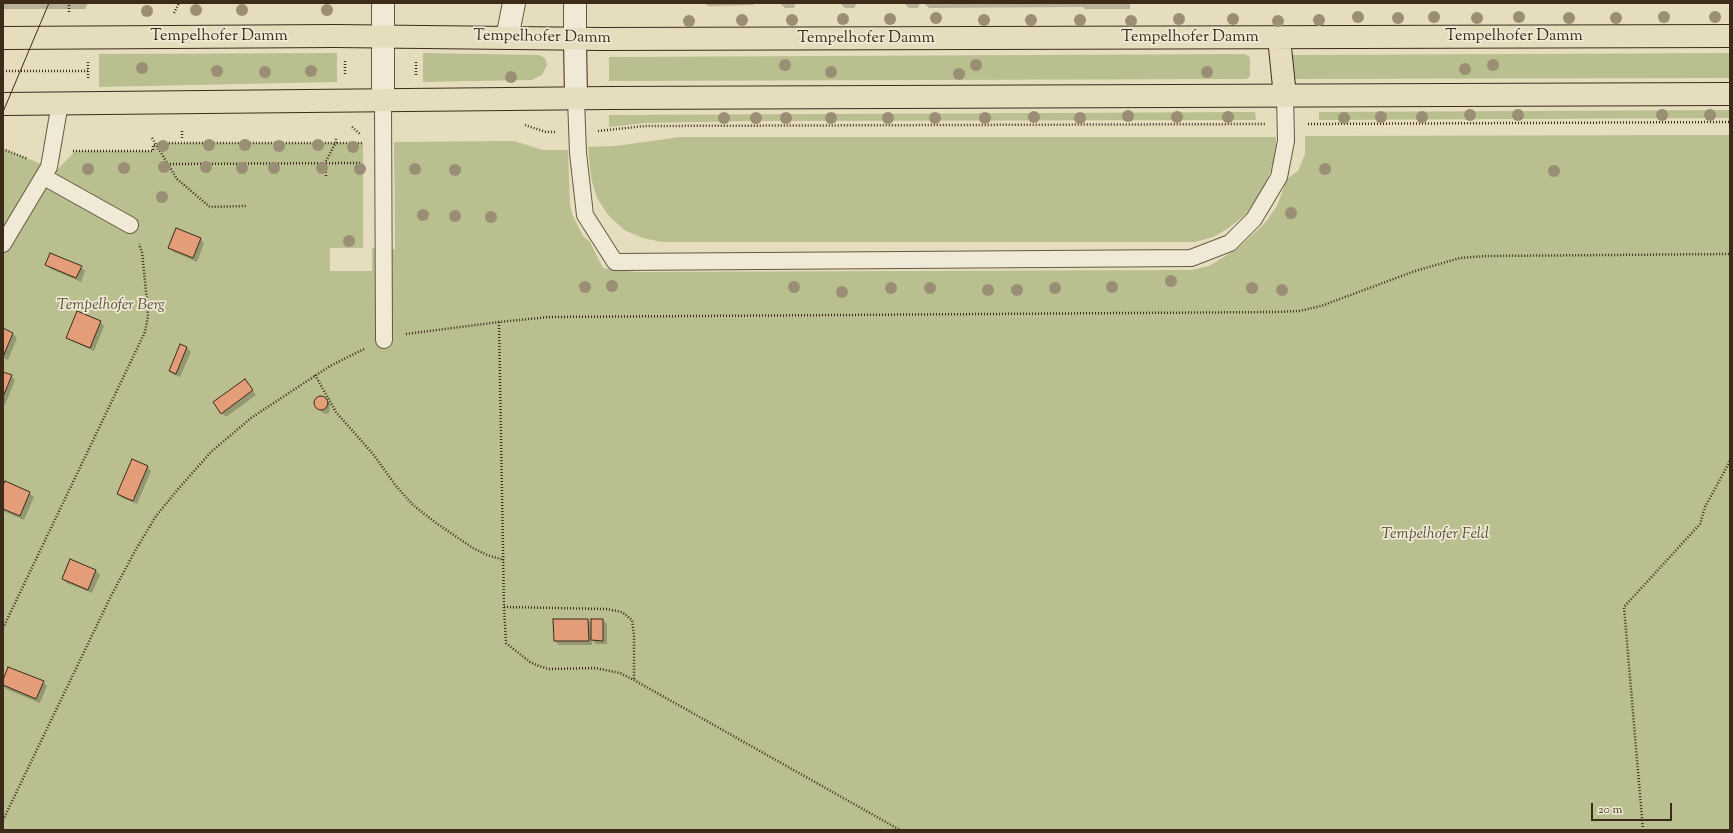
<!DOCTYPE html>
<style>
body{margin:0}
#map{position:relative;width:1733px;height:833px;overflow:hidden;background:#e6ddbf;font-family:"Sorts Mill Goudy",serif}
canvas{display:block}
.frame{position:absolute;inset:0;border:4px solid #3c2b19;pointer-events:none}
.scale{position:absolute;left:1591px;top:803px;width:81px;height:18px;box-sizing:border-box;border:2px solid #3c2b19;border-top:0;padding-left:5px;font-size:12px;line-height:14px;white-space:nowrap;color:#3c2b19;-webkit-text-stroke:3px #efe9d5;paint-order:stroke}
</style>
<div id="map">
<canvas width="1733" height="833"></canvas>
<div class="frame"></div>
<div class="scale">20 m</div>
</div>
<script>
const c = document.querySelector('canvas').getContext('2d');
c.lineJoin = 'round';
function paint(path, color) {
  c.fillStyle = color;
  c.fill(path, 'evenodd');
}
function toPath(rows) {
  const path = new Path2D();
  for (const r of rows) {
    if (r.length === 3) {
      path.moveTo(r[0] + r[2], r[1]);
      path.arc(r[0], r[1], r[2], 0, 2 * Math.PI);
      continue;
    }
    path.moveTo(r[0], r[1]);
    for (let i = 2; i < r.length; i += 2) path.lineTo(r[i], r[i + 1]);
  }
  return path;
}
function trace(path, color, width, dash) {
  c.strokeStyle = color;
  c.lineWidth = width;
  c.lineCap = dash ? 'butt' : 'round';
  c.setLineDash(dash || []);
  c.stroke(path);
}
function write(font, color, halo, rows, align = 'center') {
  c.font = font + ' "Sorts Mill Goudy",serif';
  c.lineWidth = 3.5;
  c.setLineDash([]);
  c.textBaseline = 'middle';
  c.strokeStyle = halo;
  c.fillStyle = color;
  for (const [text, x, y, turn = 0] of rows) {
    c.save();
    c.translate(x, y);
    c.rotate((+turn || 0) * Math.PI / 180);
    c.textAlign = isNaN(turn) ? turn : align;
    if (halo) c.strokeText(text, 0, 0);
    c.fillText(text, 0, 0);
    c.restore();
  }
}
paint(toPath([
 [337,53,337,82,99,87,99,54],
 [423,53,539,55,545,58,547,65,542,75,532,80,423,82],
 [1730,53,1730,78,1295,79,1293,77,1293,55,1297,55],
 [1245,54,1250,57,1250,76,1247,79,609,81,609,57],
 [1730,110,1730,118,1319,120,1319,112],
 [1255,112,1256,120,751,121,646,123,609,127,609,115],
 [1730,135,1730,830,3,830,3,149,57,170,75,151,152,151,153,145,165,143,363,143,363,248,330,248,330,271,372,271,372,248,395,249,394,142,506,141,514,141,543,150,568,150,570,205,572,214,583,236,590,242,603,268,635,272,1191,270,1209,266,1237,249,1264,224,1277,206,1287,179,1298,171,1305,154,1305,136],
 [680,137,1276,137,1276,147,1274,162,1264,187,1246,214,1227,229,1213,237,1195,242,662,242,643,238,624,230,608,215,597,198,591,178,588,147,616,146]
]), '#b9bf8f');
paint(toPath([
 [3,3,88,3,85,9,3,9],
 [705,3,754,3,754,5,708,6],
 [780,3,796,3,794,8,785,8],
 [840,3,857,3,854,8,845,8],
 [904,3,920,3,918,8,909,8],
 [924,3,1130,3,1130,9,1085,9,1083,7,929,8],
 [200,239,204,243,197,262,174,252,169,248],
 [47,265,81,267,85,271,81,282,51,269],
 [100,322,104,326,94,351,72,341,68,337],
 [3,329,13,334,17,338,8,360,3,358],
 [180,346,187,348,191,352,180,377,174,375,170,371],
 [3,373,11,376,15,380,5,405,3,404],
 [248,384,256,395,226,417,222,413],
 [319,397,323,397,330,404,329,413,326,414,323,413,319,409,316,402],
 [147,466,151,471,137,504,122,498,118,494],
 [3,488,29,493,34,497,24,520,3,511],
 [70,560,96,571,100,575,92,593,67,583,63,579],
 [588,620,592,624,603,620,607,624,607,644,596,644,592,640,592,645,559,645,555,641],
 [43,682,47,686,40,703,6,689,3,685,3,683]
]), '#0003');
const building = toPath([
 [176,228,201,238,193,258,168,248,176,228],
 [50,253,82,266,76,278,45,265,50,253],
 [77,311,101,321,90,348,66,338,77,311],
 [3,328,13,333,3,357,3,328],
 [180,344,187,347,176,374,169,371,180,344],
 [3,372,12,375,3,397,3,372],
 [245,379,253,390,221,414,213,402,245,379],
 [321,403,7],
 [132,459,148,466,133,501,117,494,132,459],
 [5,481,30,492,20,516,3,509,3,486,5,481],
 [70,559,96,570,88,590,62,579,70,559],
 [553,619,588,619,589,641,554,641,553,619],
 [591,619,603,619,603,641,591,640,591,619],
 [8,667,44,681,36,699,3,685,3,680,8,667]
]);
paint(building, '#e39d78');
trace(building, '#3c2b19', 1);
const lane = toPath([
 [576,99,578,153,585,215,615,262,1191,258,1230,243,1254,219,1279,177,1286,141,1285,96],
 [383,101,384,340],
 [44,177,130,225],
 [3,244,49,167,60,103]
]);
const street = toPath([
 [575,3,575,39],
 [507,38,514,3],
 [383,101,383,3]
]);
const secondary = toPath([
 [575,39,576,99]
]);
const primary = toPath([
 [3,38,335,36,601,39,1730,36],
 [1279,38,1285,96],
 [3,104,609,98,1730,94]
]);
trace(lane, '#665842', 18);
trace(street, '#665842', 24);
trace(secondary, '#3c2b19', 24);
trace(primary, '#3c2b19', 24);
trace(toPath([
 [69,12,69,3],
 [174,13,179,3],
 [345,61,345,76],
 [88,62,88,79],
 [416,62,416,75],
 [3,71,89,71],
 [1308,124,1730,122],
 [525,125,546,132,555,132],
 [352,127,361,135],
 [182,131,182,138],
 [598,131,645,126,1265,124],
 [152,138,177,179,210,207,246,206],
 [3,149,28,159],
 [73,151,153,151,153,145,165,143,362,143],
 [167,164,362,163],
 [326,176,325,163,336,142,336,137],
 [499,322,504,607,506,643,530,662,539,666,549,669,595,668,620,673,634,680,900,830],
 [406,334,499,322,549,317,1276,312,1299,311,1321,306,1415,271,1460,258,1485,256,1730,254],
 [315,375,336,412,373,454,396,486,413,505,436,523,473,548,487,555,504,560],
 [504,607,607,609,622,612,632,620,634,635,634,680],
 [3,628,145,332,148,316,147,301,142,252,139,244],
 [3,820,111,596,135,551,156,516,179,488,211,452,251,418,330,366,364,349],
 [1643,830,1624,607,1700,524,1705,507,1730,461]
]), '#3c2b19', 2.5, [1, 2]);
trace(lane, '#efe9d5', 16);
trace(street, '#efe9d5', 22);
trace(secondary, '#efe9d5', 22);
trace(primary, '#e6ddbf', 22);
trace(toPath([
 [3,112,49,3]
]), '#3c2b19', 1);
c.fillStyle = '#9a8f74';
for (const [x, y] of [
 [196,10],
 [242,10],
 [327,10],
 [147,11],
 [1358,17],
 [1434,17],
 [1519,17],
 [1664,17],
 [1715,17],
 [936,18],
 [1398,18],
 [1477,18],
 [1569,18],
 [1616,18],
 [843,19],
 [890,19],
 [1179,19],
 [1233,19],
 [742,20],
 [792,20],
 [984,20],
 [1031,20],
 [1080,20],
 [1319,20],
 [689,21],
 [1131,21],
 [1278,21],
 [785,65],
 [976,65],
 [1493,65],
 [142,68],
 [1465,69],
 [217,71],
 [311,71],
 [265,72],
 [831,72],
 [1207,72],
 [959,74],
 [511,77],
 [1470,115],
 [1518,115],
 [1662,115],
 [1710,115],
 [1128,116],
 [1034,117],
 [1177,117],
 [1228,117],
 [1381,117],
 [1422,117],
 [724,118],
 [756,118],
 [786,118],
 [831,118],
 [888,118],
 [935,118],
 [985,118],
 [1080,118],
 [1344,118],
 [209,145],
 [245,145],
 [318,145],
 [163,146],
 [279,146],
 [353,147],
 [164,167],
 [206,167],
 [124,168],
 [242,168],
 [274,168],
 [322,168],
 [88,169],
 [360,169],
 [415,169],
 [1325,169],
 [455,170],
 [1554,171],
 [162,197],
 [1291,213],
 [423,215],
 [455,216],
 [491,217],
 [349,241],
 [1171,281],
 [612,286],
 [585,287],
 [794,287],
 [1112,287],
 [891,288],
 [930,288],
 [1055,288],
 [1252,288],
 [988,290],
 [1017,290],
 [1282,290],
 [842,292]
]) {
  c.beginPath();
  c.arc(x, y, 6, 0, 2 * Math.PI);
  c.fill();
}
write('16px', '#3c2b19', '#efe9d5', [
 ["Tempelhofer Damm",219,37],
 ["Tempelhofer Damm",1514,37],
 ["Tempelhofer Damm",542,38,1],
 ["Tempelhofer Damm",1190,38],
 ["Tempelhofer Damm",866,39]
]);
write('italic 16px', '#5b5036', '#efe9d5', [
 ["Tempelhofer Berg",111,306],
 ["Tempelhofer Feld",1435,535]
]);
</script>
